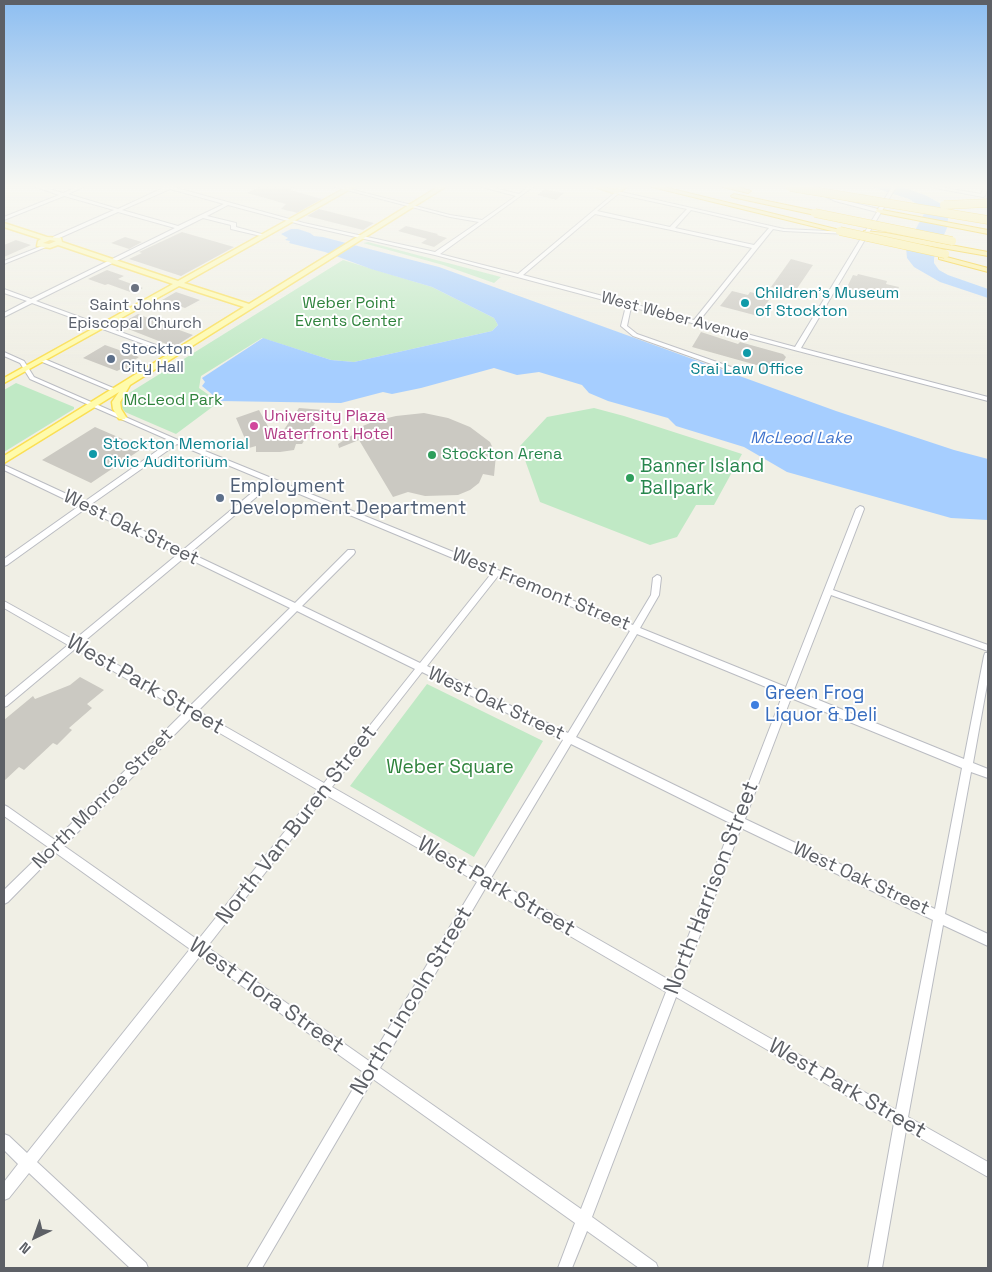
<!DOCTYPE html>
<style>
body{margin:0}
#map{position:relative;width:992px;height:1272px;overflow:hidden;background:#f0efe5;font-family:"Space Grotesk",sans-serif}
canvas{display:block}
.frame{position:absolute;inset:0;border:5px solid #5d6066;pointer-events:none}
.north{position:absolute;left:10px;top:1212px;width:50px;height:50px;-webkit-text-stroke:4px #fff;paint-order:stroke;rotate:222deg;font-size:14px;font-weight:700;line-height:20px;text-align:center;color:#5d6066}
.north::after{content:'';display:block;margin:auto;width:18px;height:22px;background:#5d6066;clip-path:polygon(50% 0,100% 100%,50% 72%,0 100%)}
</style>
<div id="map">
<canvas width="992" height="1272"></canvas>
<div class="frame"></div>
<div class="north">N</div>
</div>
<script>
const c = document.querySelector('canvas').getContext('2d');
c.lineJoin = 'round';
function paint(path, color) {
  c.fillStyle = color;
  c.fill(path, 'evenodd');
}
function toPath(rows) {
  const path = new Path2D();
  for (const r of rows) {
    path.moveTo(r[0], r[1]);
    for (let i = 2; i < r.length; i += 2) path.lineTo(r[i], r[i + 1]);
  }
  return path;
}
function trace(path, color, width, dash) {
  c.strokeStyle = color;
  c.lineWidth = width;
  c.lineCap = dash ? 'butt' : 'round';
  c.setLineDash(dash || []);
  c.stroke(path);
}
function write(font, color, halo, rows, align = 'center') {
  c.font = font + ' "Space Grotesk",sans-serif';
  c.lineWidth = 4;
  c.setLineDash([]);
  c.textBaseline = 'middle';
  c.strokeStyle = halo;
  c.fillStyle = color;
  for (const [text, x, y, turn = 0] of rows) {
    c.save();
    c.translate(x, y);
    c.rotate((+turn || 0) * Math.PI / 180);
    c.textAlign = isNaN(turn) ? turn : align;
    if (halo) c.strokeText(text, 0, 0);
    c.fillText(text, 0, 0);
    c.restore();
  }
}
paint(toPath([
 [368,242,501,277,494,283,443,265,363,243],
 [343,260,432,287,494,318,498,325,492,331,354,362,331,360,262,338,201,376,199,388,219,402,176,434,125,412,120,405,121,398],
 [16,383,74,407,74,409,4,452,4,390],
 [594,408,624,416,742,454,714,505,696,505,677,537,650,545,540,502,520,446,547,417],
 [427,684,543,741,474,857,350,786]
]), '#c0e9c5');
paint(toPath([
 [872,187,902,187,925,195,947,207,949,210,947,228,934,258,934,263,939,270,948,275,988,289,988,298,940,282,914,267,907,258,906,247,926,210,909,199],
 [291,229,298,229,310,233,314,236,323,237,439,267,836,411,954,450,988,459,988,520,951,518,787,472,744,447,676,426,668,418,608,401,589,393,582,385,539,372,517,375,494,368,421,388,392,394,383,392,341,403,220,401,202,386,205,382,202,378,263,338,331,360,354,362,492,331,498,325,494,318,432,287,371,269,325,252,289,243,290,241,285,240,288,238,281,234]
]), '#a6ceff');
paint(toPath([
 [259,187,295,187,290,190,322,199,297,213,294,212,281,209,286,204,247,193],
 [545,189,549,190,564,193,556,200,537,195],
 [319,209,374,223,363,230,307,216],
 [406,226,438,234,437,235,447,238,434,247,421,243,427,239,398,231],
 [182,232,234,247,181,276,129,259,142,253,139,252],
 [125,237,142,242,129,249,111,243],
 [16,240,31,245,4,257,4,245],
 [791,259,813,265,794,293,771,287],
 [107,270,124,276,118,279,143,288,133,293,108,284,105,285,88,279],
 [858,274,887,281,886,284,899,287,896,293,883,290,880,295,848,289,847,287,853,275,857,276],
 [732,291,748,295,750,292,771,297,758,316,720,306],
 [176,292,200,300,185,308,162,300],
 [138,314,163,324,193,335,174,347,118,325],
 [701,332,738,344,740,342,783,354,786,357,778,371,767,370,765,373,757,371,760,366,692,347],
 [105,345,139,357,133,361,141,364,129,371,121,369,117,371,83,358],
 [299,408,323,410,302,444,296,444,294,450,280,452,256,452,256,446,249,448,236,418,259,410,276,441],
 [424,413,448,418,470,427,490,442,496,455,494,476,483,474,479,483,470,490,458,495,425,496,408,492,393,497,359,440,339,448,338,444,354,434,353,430,375,421,396,416],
 [95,427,143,448,91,483,42,460],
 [80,677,104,690,87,704,92,708,69,728,72,730,57,745,53,743,24,770,19,767,4,781,4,720,33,696,35,699,70,685]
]), '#cbc9c2');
const minor = toPath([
 [36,187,43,187,63,193,77,187,83,187,68,194,118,209,165,187,173,187,304,223,435,252,479,222,450,217,335,187,342,187,450,215,482,220,516,196,482,187,490,187,519,194,528,187,533,187,440,254,518,274,617,191,784,229,850,232,850,233,848,234,784,231,773,229,699,321,795,347,877,212,835,201,817,192,821,191,839,199,878,209,892,187,896,187,801,348,988,397,988,401,631,307,627,326,637,334,734,368,744,369,747,371,744,373,731,371,633,336,621,326,626,306,435,255,303,225,228,205,207,216,236,223,236,227,265,235,265,237,231,229,231,225,203,218,36,301,178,353,179,354,176,356,32,303,4,317,4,313,27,301,4,293,4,289,31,299,175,228,118,212,57,239,53,239,53,237,114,210,64,196,4,220,4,217,59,195,36,187],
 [170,189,224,204,178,226,122,210,170,189],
 [618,194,687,209,670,227,597,211,618,194],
 [691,210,769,228,754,245,675,228,691,210],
 [595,214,671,230,752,248,694,320,523,275,595,214],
 [930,187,939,187,981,194,984,187,988,187,985,196,983,197,930,187],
 [42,246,46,247,4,264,4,261,42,246],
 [4,352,24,361,34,377,178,440,633,625,651,595,653,578,657,575,660,576,661,578,659,595,640,628,786,687,856,509,860,506,863,507,864,509,833,590,988,645,988,651,831,595,794,690,964,759,984,656,985,653,988,653,988,679,973,763,988,769,988,778,971,772,945,914,988,934,988,946,943,925,908,1117,988,1162,988,1177,906,1130,882,1268,868,1268,894,1123,676,997,592,1217,656,1263,658,1268,639,1268,587,1231,572,1268,558,1268,575,1223,373,1079,262,1268,247,1268,363,1072,200,956,37,1162,146,1263,148,1268,130,1268,29,1173,9,1198,4,1200,4,1182,18,1164,4,1150,4,1134,9,1136,27,1153,190,949,56,853,8,902,4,904,4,890,48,847,4,816,4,805,8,807,55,840,184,712,75,649,7,706,4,707,4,698,68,645,4,608,4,601,74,640,178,554,85,509,7,565,4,566,4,559,79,506,4,470,4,465,84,502,171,441,30,379,20,363,4,356,4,352],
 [177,444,266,481,183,550,90,505,177,444],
 [273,483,491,574,420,663,302,606,354,554,355,552,354,550,348,550,295,603,190,553,273,483],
 [185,557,290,608,190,706,81,644,185,557],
 [498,576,630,631,568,733,427,666,498,576],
 [297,611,415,669,324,783,198,711,297,611],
 [637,634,783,694,736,815,576,737,637,634],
 [422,672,563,740,482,873,332,787,422,672],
 [791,698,962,768,935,909,745,819,791,698],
 [192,717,318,790,198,940,64,846,192,717],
 [571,744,732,824,671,981,491,878,571,744],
 [326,795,477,882,369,1061,207,947,326,795],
 [741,828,933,920,896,1110,680,987,741,828],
 [486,887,666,992,581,1209,380,1068,486,887],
 [42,358,118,390,119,391,114,392,40,361,39,360,42,358]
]);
const major = toPath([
 [347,187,354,187,184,283,249,304,438,187,445,187,130,385,120,402,121,409,126,417,125,419,119,419,113,409,112,402,119,392,4,463,4,456,244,307,179,286,4,383,4,378,173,284,58,245,50,248,37,246,38,241,41,239,4,227,4,223,47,237,61,238,62,242,178,281,347,187],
 [50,240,56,241,49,244,43,243,50,240],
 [595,187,616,190,620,187,626,187,617,194,595,187]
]);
const highway = toPath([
 [652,187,664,187,844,231,840,233,652,187],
 [723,187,737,187,751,191,748,193,723,187],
 [734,194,815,211,819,213,815,215,732,197,731,196,734,194],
 [877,209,988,230,988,234,880,213,876,211,877,209],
 [864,231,886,233,988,252,988,256,867,235,863,233,864,231],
 [939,255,988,268,988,272,939,259,939,255]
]);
trace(minor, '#babcc2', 2);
trace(major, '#fbdf53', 3);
trace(highway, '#f5c500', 2);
paint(minor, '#fff');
paint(major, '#fffbab');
paint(highway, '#ffef8d');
const highwayBridge = toPath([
 [790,187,988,220],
 [944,205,988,203],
 [815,213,952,241],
 [840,231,945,254]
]);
trace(highwayBridge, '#f5c500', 9, []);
trace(highwayBridge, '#ffef8d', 8);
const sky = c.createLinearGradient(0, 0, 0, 365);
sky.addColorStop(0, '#8dbef1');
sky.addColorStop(0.51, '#f8f8f3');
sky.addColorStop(1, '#f8f8f300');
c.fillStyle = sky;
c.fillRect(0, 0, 992, 365);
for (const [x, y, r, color] of [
 [135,288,5,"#6b7280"],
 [745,303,5,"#0f9aa8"],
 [747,353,5,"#0f9aa8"],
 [111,359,5,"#5c6f8a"],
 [254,426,5,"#d1479c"],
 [93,454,5,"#0f9aa8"],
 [432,455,5,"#2e9e5b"],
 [630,478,5,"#2e9e5b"],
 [220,498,5,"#5c6f8a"],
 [755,705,5,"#3f7fe0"]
]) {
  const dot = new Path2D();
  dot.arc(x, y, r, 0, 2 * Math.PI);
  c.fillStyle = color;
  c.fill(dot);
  trace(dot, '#fff', 2);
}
write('16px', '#0d838f', '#fff', [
 ["Children's Museum",755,294],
 ["of Stockton",755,312],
 ["Srai Law Office",747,370,"center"],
 ["Stockton Memorial",103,445],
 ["Civic Auditorium",103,463]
], 'left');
write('16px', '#2f833c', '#fff', [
 ["Weber Point",349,304],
 ["Events Center",349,322],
 ["McLeod Park",173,401]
]);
write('16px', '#5b616d', '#fff', [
 ["Saint Johns",135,306],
 ["Episcopal Church",135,324]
]);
write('16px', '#5d6066', '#fff', [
 ["West Weber Avenue",675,317,15]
]);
write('16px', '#4e5e75', '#fff', [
 ["Stockton",121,350],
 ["City Hall",121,368]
], 'left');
write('16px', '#b23c85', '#fff', [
 ["University Plaza",264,417],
 ["Waterfront Hotel",264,435]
], 'left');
write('italic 16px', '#3f73cc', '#fff', [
 ["McLeod Lake",801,439]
]);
write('16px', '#27864d', '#fff', [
 ["Stockton Arena",442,455]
], 'left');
write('19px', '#27864d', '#fff', [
 ["Banner Island",640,467],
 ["Ballpark",640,489]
], 'left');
write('19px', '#4e5e75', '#fff', [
 ["Employment",230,487],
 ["Development Department",230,509]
], 'left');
write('19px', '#5d6066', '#fff', [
 ["West Oak Street",131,528,26],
 ["West Fremont Street",541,590,22],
 ["West Oak Street",496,704,25],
 ["North Monroe Street",103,799,-45],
 ["West Oak Street",861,879,25]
]);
write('19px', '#366cbe', '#fff', [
 ["Green Frog",765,694],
 ["Liquor & Deli",765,716]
], 'left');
write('19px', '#2f833c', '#fff', [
 ["Weber Square",450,768]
]);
write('22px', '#5d6066', '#fff', [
 ["West Park Street",145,685,30],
 ["North Van Buren Street",297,825,-52],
 ["West Park Street",496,887,30],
 ["North Harrison Street",712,888,-69],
 ["West Flora Street",266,996,35],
 ["North Lincoln Street",412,1001,-59],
 ["West Park Street",847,1089,30]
]);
</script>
